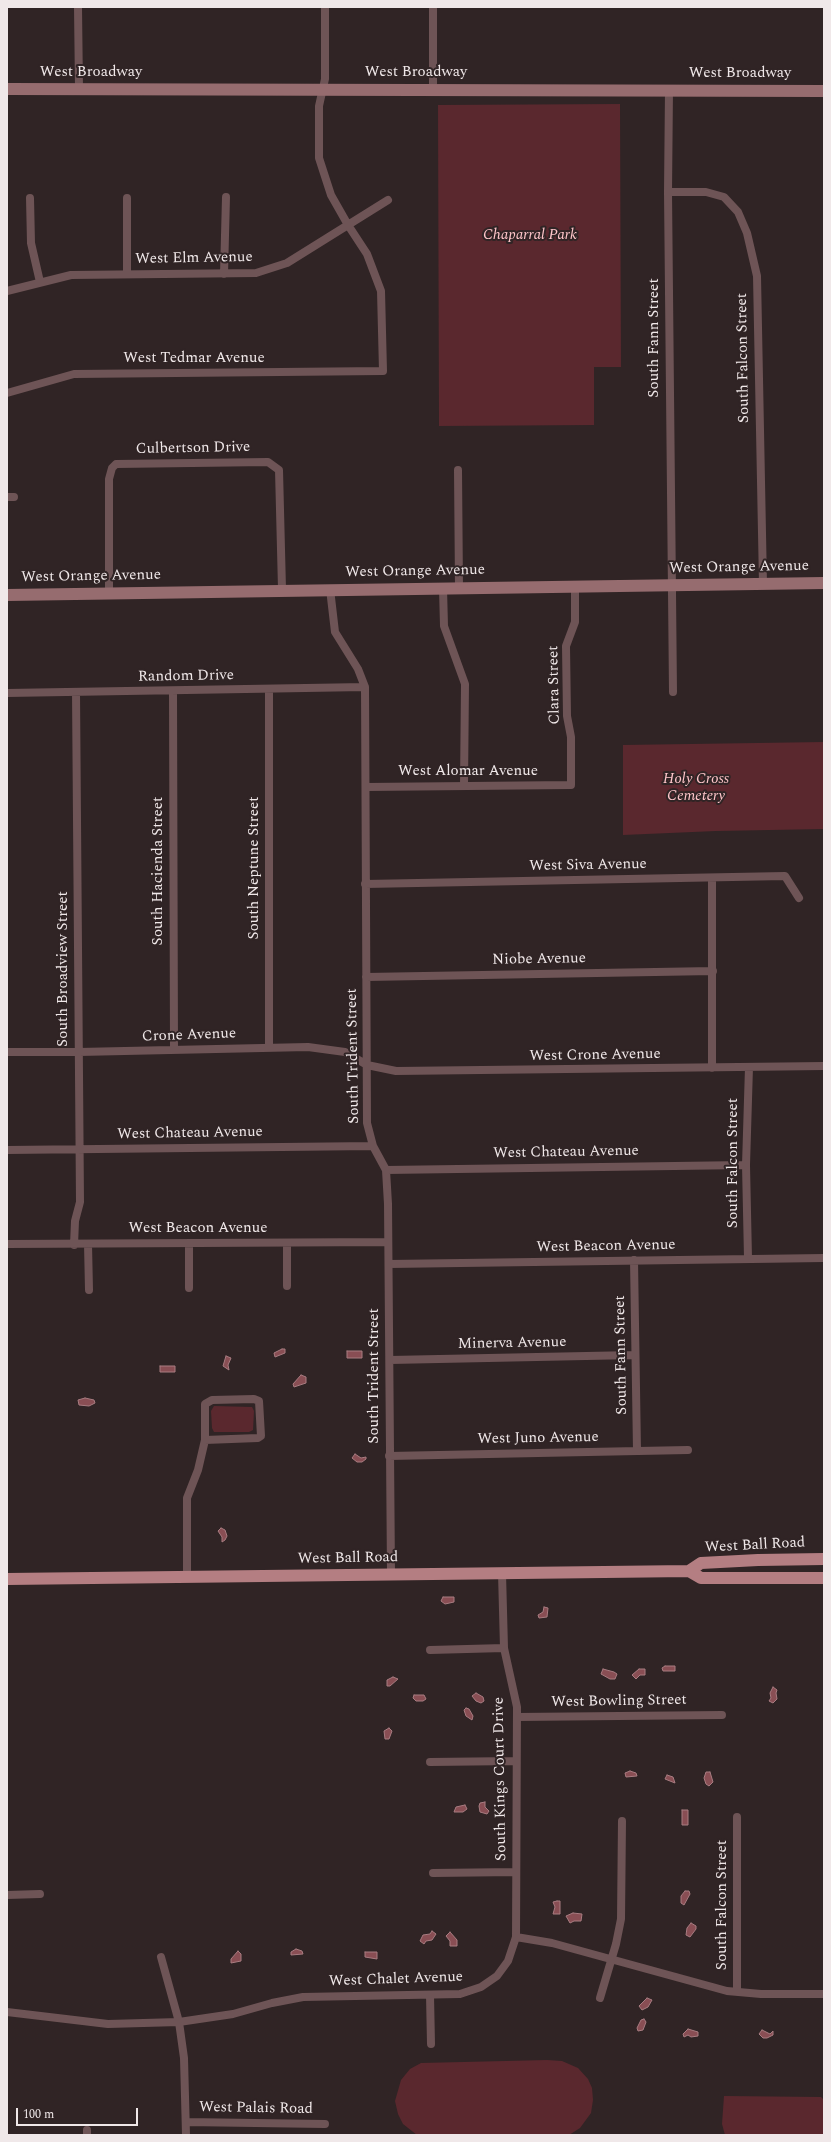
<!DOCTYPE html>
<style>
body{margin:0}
#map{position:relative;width:831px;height:2142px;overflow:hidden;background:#302425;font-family:Spectral,serif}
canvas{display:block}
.frame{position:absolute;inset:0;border:8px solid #f0e8e9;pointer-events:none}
.scale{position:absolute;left:16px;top:2108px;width:122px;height:18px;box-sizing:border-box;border:2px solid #f0e8e9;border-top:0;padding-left:5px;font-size:12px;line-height:14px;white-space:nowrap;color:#f0e8e9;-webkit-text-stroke:3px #302425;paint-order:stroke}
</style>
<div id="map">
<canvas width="831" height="2142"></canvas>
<div class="frame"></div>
<div class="scale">100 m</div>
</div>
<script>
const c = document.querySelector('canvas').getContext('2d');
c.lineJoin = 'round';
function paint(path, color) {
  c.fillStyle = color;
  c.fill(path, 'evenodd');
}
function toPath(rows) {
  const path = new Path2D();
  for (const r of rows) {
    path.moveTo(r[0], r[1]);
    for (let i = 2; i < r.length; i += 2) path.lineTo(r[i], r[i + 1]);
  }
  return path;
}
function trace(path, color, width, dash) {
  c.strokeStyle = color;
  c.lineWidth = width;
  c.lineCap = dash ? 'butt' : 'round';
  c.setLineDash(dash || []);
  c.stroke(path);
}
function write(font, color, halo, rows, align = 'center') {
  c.font = font + ' Spectral,serif';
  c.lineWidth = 4;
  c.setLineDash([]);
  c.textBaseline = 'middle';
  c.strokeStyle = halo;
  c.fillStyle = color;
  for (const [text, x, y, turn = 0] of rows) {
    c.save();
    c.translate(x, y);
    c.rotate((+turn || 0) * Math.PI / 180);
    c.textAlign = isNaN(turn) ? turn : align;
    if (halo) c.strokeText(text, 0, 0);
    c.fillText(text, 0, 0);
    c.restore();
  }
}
paint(toPath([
 [620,104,621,367,594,367,594,425,439,426,438,105],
 [824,742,824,829,716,831,623,835,623,745],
 [214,1406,252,1407,254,1411,253,1430,249,1432,214,1432,212,1428,211,1411],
 [547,2060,562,2061,578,2068,588,2079,592,2088,593,2100,591,2113,580,2128,569,2135,417,2135,403,2124,398,2114,395,2101,401,2080,410,2069,421,2063],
 [724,2096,821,2097,824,2100,824,2135,725,2135,722,2124]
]), '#5a282e');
const water = toPath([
 [282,1349,285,1349,285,1353,275,1357,274,1353,282,1349],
 [347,1351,362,1351,362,1358,347,1358,347,1351],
 [226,1356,231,1358,228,1365,229,1370,223,1366,226,1356],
 [160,1366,175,1366,175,1372,160,1372,160,1366],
 [301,1375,306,1377,306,1383,294,1387,293,1384,301,1375],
 [85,1398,94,1400,95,1403,89,1406,79,1405,78,1400,85,1398],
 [355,1454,361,1458,366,1457,366,1459,362,1462,357,1462,352,1458,355,1454],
 [221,1528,225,1530,227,1536,225,1540,222,1542,222,1537,218,1531,221,1528],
 [443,1597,454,1597,454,1602,445,1604,441,1601,443,1597],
 [544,1607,548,1608,547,1617,539,1618,538,1615,543,1612,544,1607],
 [665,1666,675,1666,675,1671,663,1671,662,1668,665,1666],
 [603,1669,614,1672,617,1674,615,1679,610,1679,601,1674,603,1669],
 [639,1669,645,1669,645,1675,640,1675,636,1679,632,1675,639,1669],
 [393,1677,398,1679,390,1686,387,1686,387,1680,393,1677],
 [773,1687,777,1690,776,1693,777,1699,773,1703,769,1701,771,1698,770,1693,773,1687],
 [476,1693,483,1697,484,1701,481,1703,476,1701,472,1696,476,1693],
 [414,1695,424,1695,426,1699,423,1701,416,1701,413,1698,414,1695],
 [466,1708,469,1709,473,1716,472,1720,466,1716,464,1710,466,1708],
 [389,1728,392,1731,389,1739,385,1739,384,1731,389,1728],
 [630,1771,636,1773,637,1776,626,1777,625,1773,630,1771],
 [710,1772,713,1782,709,1786,706,1784,704,1778,706,1772,710,1772],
 [667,1775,673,1777,675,1783,665,1779,667,1775],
 [485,1802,485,1807,489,1811,487,1814,480,1812,479,1806,480,1803,485,1802],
 [465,1805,467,1809,463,1812,454,1812,456,1807,465,1805],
 [682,1810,688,1810,688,1825,682,1825,682,1810],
 [685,1891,689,1891,690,1894,684,1905,681,1903,681,1896,685,1891],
 [557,1901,560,1901,560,1914,553,1914,555,1907,553,1902,557,1901],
 [573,1913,582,1914,581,1921,574,1921,570,1923,566,1916,573,1913],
 [691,1923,696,1926,696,1929,690,1937,686,1935,687,1928,691,1923],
 [432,1931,436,1934,432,1940,426,1941,424,1944,420,1941,423,1935,430,1934,432,1931],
 [450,1932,457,1940,457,1946,450,1946,450,1941,446,1936,450,1932],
 [296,1949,302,1951,303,1954,291,1955,291,1952,296,1949],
 [238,1951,241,1954,241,1961,231,1963,231,1959,238,1951],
 [365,1952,377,1952,377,1959,365,1957,365,1952],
 [647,1998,652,2000,648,2007,642,2010,639,2006,647,1998],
 [644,2019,646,2022,643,2030,638,2031,637,2028,641,2020,644,2019],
 [688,2029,698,2032,698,2036,691,2037,688,2035,684,2037,683,2034,688,2029],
 [762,2030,770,2034,773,2031,773,2035,767,2038,763,2038,759,2034,762,2030]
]);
paint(water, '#894e54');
trace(water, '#a87c81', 1);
trace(toPath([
 [78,7,79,89],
 [433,89,433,7],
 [669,90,668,192,673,692],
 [668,192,706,192,724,197,738,212,747,233,757,276,763,584],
 [30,198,31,243,40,282],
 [127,198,127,274],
 [224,274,226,197],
 [7,291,71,275,256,273,287,263,388,200],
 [7,393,74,374,383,371,381,291,367,254,348,225,331,195,319,158,319,106,325,79,325,7],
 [458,470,459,588],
 [7,497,14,497],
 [443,588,444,626,465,684,464,785],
 [330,589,335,632,358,669,365,687,367,1123,373,1146,386,1170,388,1204,391,1574],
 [109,593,109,479,112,468,116,464,268,462,279,470,282,589],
 [269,690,269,1047],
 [173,691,174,1050],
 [7,693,365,687],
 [366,787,571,785,571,737,567,716,566,646,575,622,575,586],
 [365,884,785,876,799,898],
 [366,977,713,971],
 [7,1052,79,1052,308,1047,345,1052,367,1065,396,1071,824,1066],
 [712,1068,712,878],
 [7,1150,373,1146],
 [386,1170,746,1165],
 [189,1243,189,1288],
 [287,1243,287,1286],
 [7,1244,388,1242],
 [88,1244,89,1290],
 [74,1245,75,1221,80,1202,76,692],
 [748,1258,746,1165,749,1067],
 [634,1260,637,1451],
 [389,1264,824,1258],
 [390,1360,635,1355],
 [389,1456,688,1450],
 [502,1573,504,1648,517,1707,516,1937],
 [187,1577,187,1498,198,1470,205,1440,205,1404,212,1400,254,1399,259,1401,261,1436,258,1438,205,1440],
 [430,1650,504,1648],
 [517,1717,722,1715],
 [430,1762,516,1761],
 [737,1817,737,1992],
 [433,1873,516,1872],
 [7,1895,40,1894],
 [161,1957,179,2022,184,2058,186,2135],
 [430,1995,431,2044],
 [600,1998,616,1944,621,1919,622,1821],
 [7,2012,108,2024,179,2022,233,2014,272,2003,303,1997,460,1994,481,1987,497,1976,508,1961,516,1937,552,1943,727,1991,761,1994,824,1994],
 [186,2122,325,2124],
 [87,2135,87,2130]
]), '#6e5456', 8);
trace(toPath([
 [7,89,824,91],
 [7,595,824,583]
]), '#966c6f', 12);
trace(toPath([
 [689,1571,701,1563,758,1560,824,1559],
 [7,1579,689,1571,701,1578,824,1578]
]), '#b47e82', 12);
write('15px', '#f0e8e9', '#302425', [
 ["West Broadway",91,73],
 ["West Broadway",416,73],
 ["West Broadway",740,74],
 ["West Elm Avenue",194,259,-1],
 ["South Fann Street",655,338,-90],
 ["South Falcon Street",744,358,-91],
 ["West Tedmar Avenue",194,359],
 ["Culbertson Drive",193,449,-1],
 ["West Orange Avenue",739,568,-1],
 ["West Orange Avenue",415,572,-1],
 ["West Orange Avenue",91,577,-1],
 ["Random Drive",186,677,-1],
 ["Clara Street",555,685,-91],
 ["West Alomar Avenue",468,772],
 ["West Siva Avenue",588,866,-1],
 ["South Neptune Street",255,868,-90],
 ["South Hacienda Street",159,871,-90],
 ["Niobe Avenue",539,960,-1],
 ["South Broadview Street",64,969,-90],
 ["Crone Avenue",189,1036,-2],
 ["South Trident Street",354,1056,-91],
 ["West Crone Avenue",595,1056,-1],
 ["West Chateau Avenue",190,1134,-1],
 ["West Chateau Avenue",566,1153,-1],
 ["South Falcon Street",734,1163,-90],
 ["West Beacon Avenue",198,1229],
 ["West Beacon Avenue",606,1247,-1],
 ["Minerva Avenue",512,1344,-1],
 ["South Fann Street",622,1355,-91],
 ["South Trident Street",375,1376,-90],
 ["West Juno Avenue",538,1439,-1],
 ["West Ball Road",755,1546,-3],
 ["West Ball Road",348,1559,-1],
 ["West Bowling Street",619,1702,-1],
 ["South Kings Court Drive",501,1779,-91],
 ["South Falcon Street",723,1905,-90],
 ["West Chalet Avenue",396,1980,-2],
 ["West Palais Road",256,2109,1]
]);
write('italic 15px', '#ffc6ca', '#302425', [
 ["Chaparral Park",530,236],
 ["Holy Cross",696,780],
 ["Cemetery",696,797]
]);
</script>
